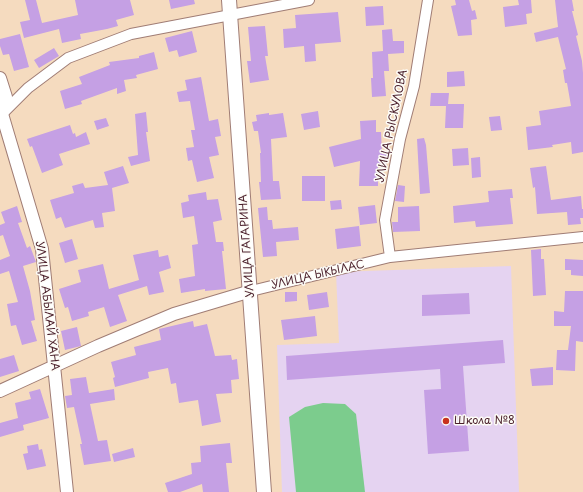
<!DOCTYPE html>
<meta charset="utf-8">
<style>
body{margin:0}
canvas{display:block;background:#f5dbbf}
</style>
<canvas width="583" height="492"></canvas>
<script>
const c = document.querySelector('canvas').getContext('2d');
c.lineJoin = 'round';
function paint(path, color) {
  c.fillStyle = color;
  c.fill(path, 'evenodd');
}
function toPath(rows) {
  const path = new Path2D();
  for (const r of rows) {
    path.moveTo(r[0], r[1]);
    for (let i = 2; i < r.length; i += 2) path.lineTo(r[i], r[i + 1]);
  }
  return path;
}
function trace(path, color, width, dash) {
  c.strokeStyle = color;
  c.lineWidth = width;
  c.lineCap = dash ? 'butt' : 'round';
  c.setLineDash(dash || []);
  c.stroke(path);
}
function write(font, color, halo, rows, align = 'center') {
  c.font = font + ' "Playpen Sans",sans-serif';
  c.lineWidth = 3;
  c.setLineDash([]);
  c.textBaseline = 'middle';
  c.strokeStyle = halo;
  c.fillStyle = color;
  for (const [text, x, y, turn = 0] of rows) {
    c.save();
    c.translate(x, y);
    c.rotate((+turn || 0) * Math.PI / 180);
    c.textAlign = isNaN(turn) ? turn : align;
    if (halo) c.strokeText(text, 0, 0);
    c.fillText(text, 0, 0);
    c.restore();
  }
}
paint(toPath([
 [511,266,519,492,282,492,277,345,339,343,336,272]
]), '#e5d3f1');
paint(toPath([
 [323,403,345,404,356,414,365,492,296,492,289,417,305,407]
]), '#7ccc8d');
paint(toPath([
 [25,0,36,0,42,23,78,15,75,0,130,0,134,15,116,20,118,26,107,29,80,34,81,39,62,43,59,29,24,38,20,22,30,20],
 [169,0,194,0,195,4,171,9],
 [455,0,469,0,472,11,475,10,477,19,471,20,472,35,458,36,451,6,456,5],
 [518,0,531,0,532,13,526,14,527,24,505,27,503,7,519,5],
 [555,0,572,0,574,11,572,11,578,35,576,36,582,61,583,73,583,152,572,154,571,142,552,145,553,147,528,150,526,127,541,125,539,111,571,106,567,83,565,83,563,70,566,69,558,37,536,42,534,33,558,27],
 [383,6,384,25,366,26,365,7],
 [338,12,341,42,315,44,316,61,305,62,304,46,284,48,283,29,296,28,295,15],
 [265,26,268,56,265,56,269,80,250,83,247,61,251,61,248,27],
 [392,29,393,41,404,41,404,53,388,54,389,71,384,71,386,96,372,97,371,78,373,78,372,52,383,51,382,30],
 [192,31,197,52,179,57,177,50,169,52,165,38],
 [20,34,29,67,14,71,9,54,3,55,0,46,0,39],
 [54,48,59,56,39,68,34,60],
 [154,52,158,69,136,75,137,78,124,80,126,91,117,94,117,88,81,101,82,104,65,109,60,91,82,84,79,77,110,65,109,62,139,58,139,56],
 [464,71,465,86,447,87,447,72],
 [201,77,209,121,218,119,221,136,215,137,219,155,209,157,214,178,197,182,192,160,188,161,186,148,194,147,191,130,195,130,190,101,179,102,177,92,187,90,185,80],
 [431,93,449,93,448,104,464,104,463,128,445,128,446,106,430,106],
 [318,111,320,127,304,130,301,114],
 [146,112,148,132,146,132,150,161,131,166,128,157,138,155,135,114],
 [269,113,269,115,283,113,287,137,271,139,273,181,279,181,281,199,261,200,259,182,261,182,260,153,261,153,258,131,254,131,252,122,257,121,256,115],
 [500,116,502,130,491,131,489,117],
 [106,118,109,126,97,130,94,121],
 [376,120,376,132,381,132,382,154,387,154,386,167,378,167,378,186,359,186,360,161,334,167,329,147,361,139,360,121],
 [70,125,73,134,75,133,76,137,86,132,90,144,59,154,63,165,42,173,32,146,30,147,27,139],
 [424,138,426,145,430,193,420,194,417,139],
 [468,148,469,165,453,166,452,149],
 [480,157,481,177,472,178,471,158],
 [123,166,129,183,112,188,115,211,102,213,104,227,95,228,93,220,65,228,61,217,56,219,50,200,74,193,72,186,83,183,85,188,108,185,104,172],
 [546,166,551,200,581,196,582,209,583,209,583,218,580,218,581,224,568,225,567,212,537,214,535,187,533,188,530,168],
 [302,176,325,176,325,201,302,201],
 [398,185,405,186,404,202,395,201],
 [512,189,513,198,510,198,513,224,476,227,475,221,454,223,453,206,489,202,488,191],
 [206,192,207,200,218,199,222,220,213,222,216,242,223,242,224,251,222,251,226,289,205,291,205,289,181,293,179,279,195,276,192,245,198,244,194,216,183,218,181,203,189,201,188,195],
 [341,200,342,209,331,210,330,201],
 [375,205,377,223,360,225,358,207],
 [17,206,22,222,18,223,27,248,30,246,36,262,23,266,30,291,35,320,31,321,37,341,22,345,16,325,11,326,7,304,18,302,9,271,0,274,0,260,10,256,3,235,0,236,0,225,5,223,1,212],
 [419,206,420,231,393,232,392,222,398,222,398,207],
 [267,207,268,220,272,220,273,229,298,227,299,240,276,242,277,256,263,257,258,208],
 [359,226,361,246,337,249,335,229],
 [72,239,78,259,65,263,59,243],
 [541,249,541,259,544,259,546,295,533,296,531,250],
 [158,250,159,257,168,255,171,268,159,272,164,292,149,295,147,286,118,295,127,321,110,327,104,307,88,312,89,316,72,321,68,307,65,308,59,289,81,282,78,270,103,264,109,289,139,280,133,255],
 [565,259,583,260,583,276,571,275,571,270,565,270],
 [565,291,583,291,583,342,576,341,575,371,556,370,557,350,568,350,571,326,554,326,554,311,564,312],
 [285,292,297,292,297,301,285,302],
 [327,292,329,307,309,310,307,295],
 [469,293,470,314,422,316,422,295],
 [315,316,317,336,284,340,281,320],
 [193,321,194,327,207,324,215,356,231,355,232,360,237,359,239,379,231,380,232,393,216,394,221,422,202,426,198,400,179,403,176,383,171,384,168,368,148,372,149,378,115,387,113,378,115,377,111,362,136,355,134,347,161,340,159,329],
 [77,327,81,346,65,350,61,331],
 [503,340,505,363,463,366,469,451,428,454,424,390,441,389,440,369,287,380,286,356],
 [14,355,19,371,0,377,0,359],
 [553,367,553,385,532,386,530,369],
 [86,377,89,393,114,389,115,400,90,404,98,441,107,440,111,461,84,465,80,444,82,444,74,407,67,408,65,396,72,395,70,379],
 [40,389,49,418,23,425,24,430,0,437,0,423,18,418,15,403,31,399,29,392],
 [230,443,232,463,226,463,229,492,203,492,202,484,180,492,168,492,165,483,192,474,191,463,201,462,200,446],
 [38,444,39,450,42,449,46,466,27,470,23,454,28,453,27,446],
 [133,448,135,457,114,462,112,454]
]), '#c5a0e4');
const minor = toPath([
 [0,116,28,88,68,58,131,34,309,0],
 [390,257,385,220,400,139,414,86,428,0],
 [251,291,390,257,583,237]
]);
const tertiary = toPath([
 [0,78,6,97,2,114,42,249,67,492],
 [0,391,98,346,174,314,251,291]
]);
const secondary = toPath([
 [229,0,264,492]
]);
trace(minor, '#a07d75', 12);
trace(tertiary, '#a07d75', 14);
trace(secondary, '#a07d75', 16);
trace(minor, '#fff', 10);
trace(tertiary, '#fff', 12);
trace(secondary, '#fff', 14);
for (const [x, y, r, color] of [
 [446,421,4,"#c8321e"]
]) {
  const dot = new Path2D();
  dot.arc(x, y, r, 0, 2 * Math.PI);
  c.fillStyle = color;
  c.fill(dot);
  trace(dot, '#fdfcf7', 1.5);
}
write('11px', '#4a1f2b', '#fdfcf7', [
 ["УЛИЦА РЫСКУЛОВА",392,126,-78],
 ["УЛИЦА ГАГАРИНА",247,246,-94],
 ["УЛИЦА ЫКЫЛАС",318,275,-13],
 ["УЛИЦА АБЫЛАЙ ХАНА",47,306,83]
]);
write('11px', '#4a1f2b', '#fdfcf7', [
 ["Школа №8",454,421]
], 'left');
</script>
